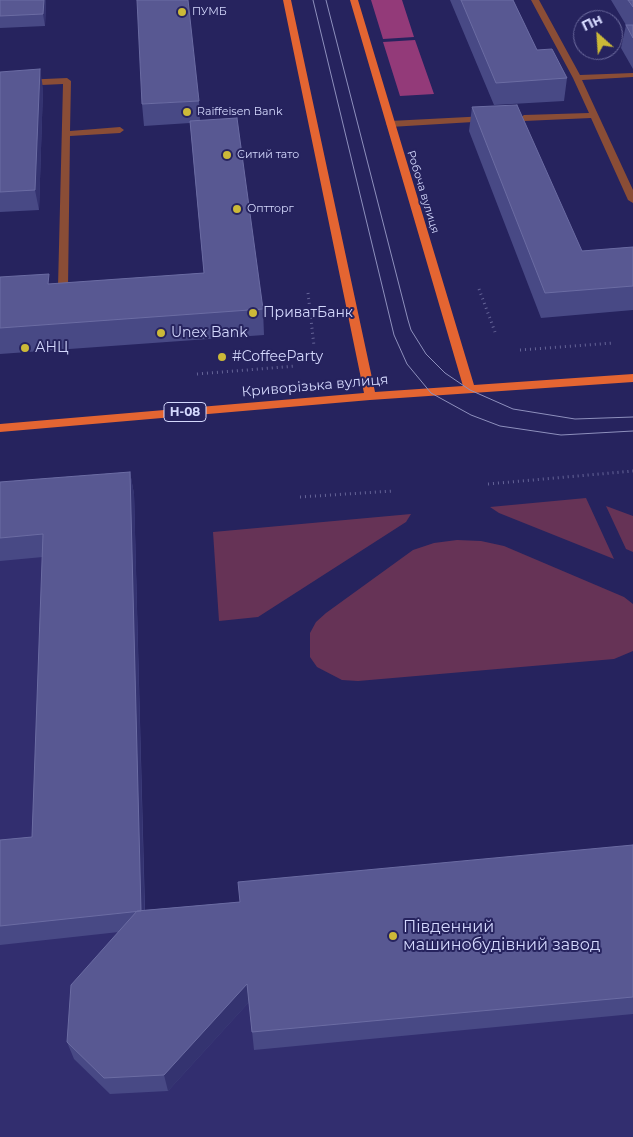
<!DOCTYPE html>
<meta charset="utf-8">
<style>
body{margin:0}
#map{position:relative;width:633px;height:1137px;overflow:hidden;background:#26235e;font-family:Montserrat,sans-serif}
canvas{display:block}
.north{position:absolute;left:573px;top:10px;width:50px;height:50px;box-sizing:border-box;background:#26235e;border:1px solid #6c6b9e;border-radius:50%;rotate:334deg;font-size:14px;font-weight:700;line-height:20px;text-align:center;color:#d4d8fd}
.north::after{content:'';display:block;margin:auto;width:18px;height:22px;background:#ccb938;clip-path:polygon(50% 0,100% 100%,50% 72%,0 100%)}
</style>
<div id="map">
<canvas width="633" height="1137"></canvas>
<div class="north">Пн</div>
</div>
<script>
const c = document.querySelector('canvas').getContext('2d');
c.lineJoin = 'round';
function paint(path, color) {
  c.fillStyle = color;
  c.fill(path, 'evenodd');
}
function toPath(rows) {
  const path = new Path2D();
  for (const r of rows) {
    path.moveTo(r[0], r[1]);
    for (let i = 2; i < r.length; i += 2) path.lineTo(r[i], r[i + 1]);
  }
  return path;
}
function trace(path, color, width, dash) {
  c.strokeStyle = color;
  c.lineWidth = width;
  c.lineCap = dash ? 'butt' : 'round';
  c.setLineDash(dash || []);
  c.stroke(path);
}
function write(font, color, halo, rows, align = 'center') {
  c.font = font + ' Montserrat,sans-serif';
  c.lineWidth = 4;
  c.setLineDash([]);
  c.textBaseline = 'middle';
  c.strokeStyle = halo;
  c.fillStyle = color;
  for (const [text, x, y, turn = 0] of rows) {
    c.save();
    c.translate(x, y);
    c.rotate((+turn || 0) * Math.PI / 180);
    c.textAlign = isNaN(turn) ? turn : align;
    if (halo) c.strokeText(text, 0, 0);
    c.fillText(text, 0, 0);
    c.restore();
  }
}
paint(toPath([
 [134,494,145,930,633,864,633,1137,0,1137,0,505]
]), '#322e6f');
paint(toPath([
 [586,498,614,559,499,513,490,507],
 [606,506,633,516,633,552,626,549],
 [411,514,406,522,258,617,219,621,213,532],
 [457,540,481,541,504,546,624,597,633,604,633,651,614,659,358,681,342,680,317,667,310,657,310,633,316,622,326,613,413,550,434,543]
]), '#663356');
paint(toPath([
 [371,0,402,0,414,37,383,39],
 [415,40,434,94,400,96,383,42]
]), '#933a79');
trace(toPath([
 [479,289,495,332],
 [308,293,314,346],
 [520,350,613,343],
 [197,374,296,366],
 [488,484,633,471],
 [300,497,393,491]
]), '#656497', 3, [1, 4]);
paint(toPath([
 [531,0,539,0,580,75,633,73,633,77,582,80,633,190,633,203,628,200,591,118,524,121,520,118,524,115,589,113,573,78,531,0],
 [487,116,491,119,490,121,390,127,386,124,390,121,487,116]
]), '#8a4d36');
paint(toPath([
 [67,78,71,81,70,131,120,127,124,130,120,133,70,136,68,287,63,290,58,287,63,84,0,87,0,81,67,78]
]), '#8a4d36');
paint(toPath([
 [283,0,291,0,375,392,463,386,350,0,358,0,474,385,633,374,633,382,370,400,0,432,0,424,364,393,283,0]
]), '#e46532');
trace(toPath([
 [313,0,394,335,407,364,431,393,471,415,500,426,561,435,633,431],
 [326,0,408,320,411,330,426,354,445,373,470,390,513,409,575,419,633,417]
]), '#8e90bd', 1);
paint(toPath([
 [0,0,46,0,45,26,0,28],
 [450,0,513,0,537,50,567,78,564,101,494,105],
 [611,0,633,0,633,69,621,48,626,25],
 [0,72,43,88,39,210,0,212],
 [199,101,200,121,263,309,264,335,0,354,0,277,51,284,204,273,190,123,144,126,142,104],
 [472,107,582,251,633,247,633,310,541,318,469,131],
 [130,472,134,494,145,910,240,902,633,845,633,1014,254,1050,249,1002,168,1091,110,1094,74,1059,67,1042,119,932,0,945,0,840,32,837,43,557,0,561,0,482]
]), '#484985');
paint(toPath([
 [44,0,46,0,45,26,43,14],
 [40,69,43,88,39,210,35,190],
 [130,472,134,494,145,929,141,911],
 [247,984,249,1002,168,1091,164,1075]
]), '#343370');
const building = toPath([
 [0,0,44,0,43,14,0,16,0,0],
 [137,0,188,0,199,101,142,104,137,0],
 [461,0,513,0,537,50,552,49,567,78,496,83,461,0],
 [628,0,633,0,633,7,628,0],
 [626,25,633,25,633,38,626,25],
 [40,69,35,190,0,192,0,72,40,69],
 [517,105,582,251,633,247,633,286,545,293,472,107,517,105],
 [237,118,263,309,0,328,0,277,49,274,48,284,204,273,190,121,237,118],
 [130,472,141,911,0,926,0,840,32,837,43,534,0,538,0,482,130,472],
 [633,845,633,997,252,1032,247,984,164,1075,104,1078,67,1042,71,985,137,911,240,902,238,882,633,845]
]);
paint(building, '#585892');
trace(building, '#6b6ca3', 1);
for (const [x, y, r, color] of [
 [182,12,5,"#ccb938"],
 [187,112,5,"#ccb938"],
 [227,155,5,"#ccb938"],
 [237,209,5,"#ccb938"],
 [253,313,5,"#ccb938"],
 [161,333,5,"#ccb938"],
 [25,348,5,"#ccb938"],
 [222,357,5,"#ccb938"],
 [393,936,5,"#ccb938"]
]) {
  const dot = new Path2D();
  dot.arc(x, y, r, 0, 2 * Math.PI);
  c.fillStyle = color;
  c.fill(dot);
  trace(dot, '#26235e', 2);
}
write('11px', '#d4d8fd', '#26235e', [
 ["ПУМБ",192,12],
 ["Raiffeisen Bank",197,112],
 ["Ситий тато",237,155],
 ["Оптторг",247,209]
], 'left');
write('11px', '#d4d8fd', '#26235e', [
 ["Робоча вулиця",423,192,73]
]);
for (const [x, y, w] of [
 [185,412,42]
]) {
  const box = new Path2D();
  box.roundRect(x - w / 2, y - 9.5, w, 19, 4);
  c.fillStyle = '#26235e';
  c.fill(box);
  trace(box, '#d4d8fd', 1);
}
write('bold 12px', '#d4d8fd', null, [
 ["Н-08",185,412]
]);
write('14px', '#d4d8fd', '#26235e', [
 ["ПриватБанк",263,313],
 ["Unex Bank",171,333],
 ["АНЦ",35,348],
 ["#CoffeeParty",232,357]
], 'left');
write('14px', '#d4d8fd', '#26235e', [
 ["Криворізька вулиця",315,386,-5]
]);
write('16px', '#d4d8fd', '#26235e', [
 ["Південний",403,927],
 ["машинобудівний завод",403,945]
], 'left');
</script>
